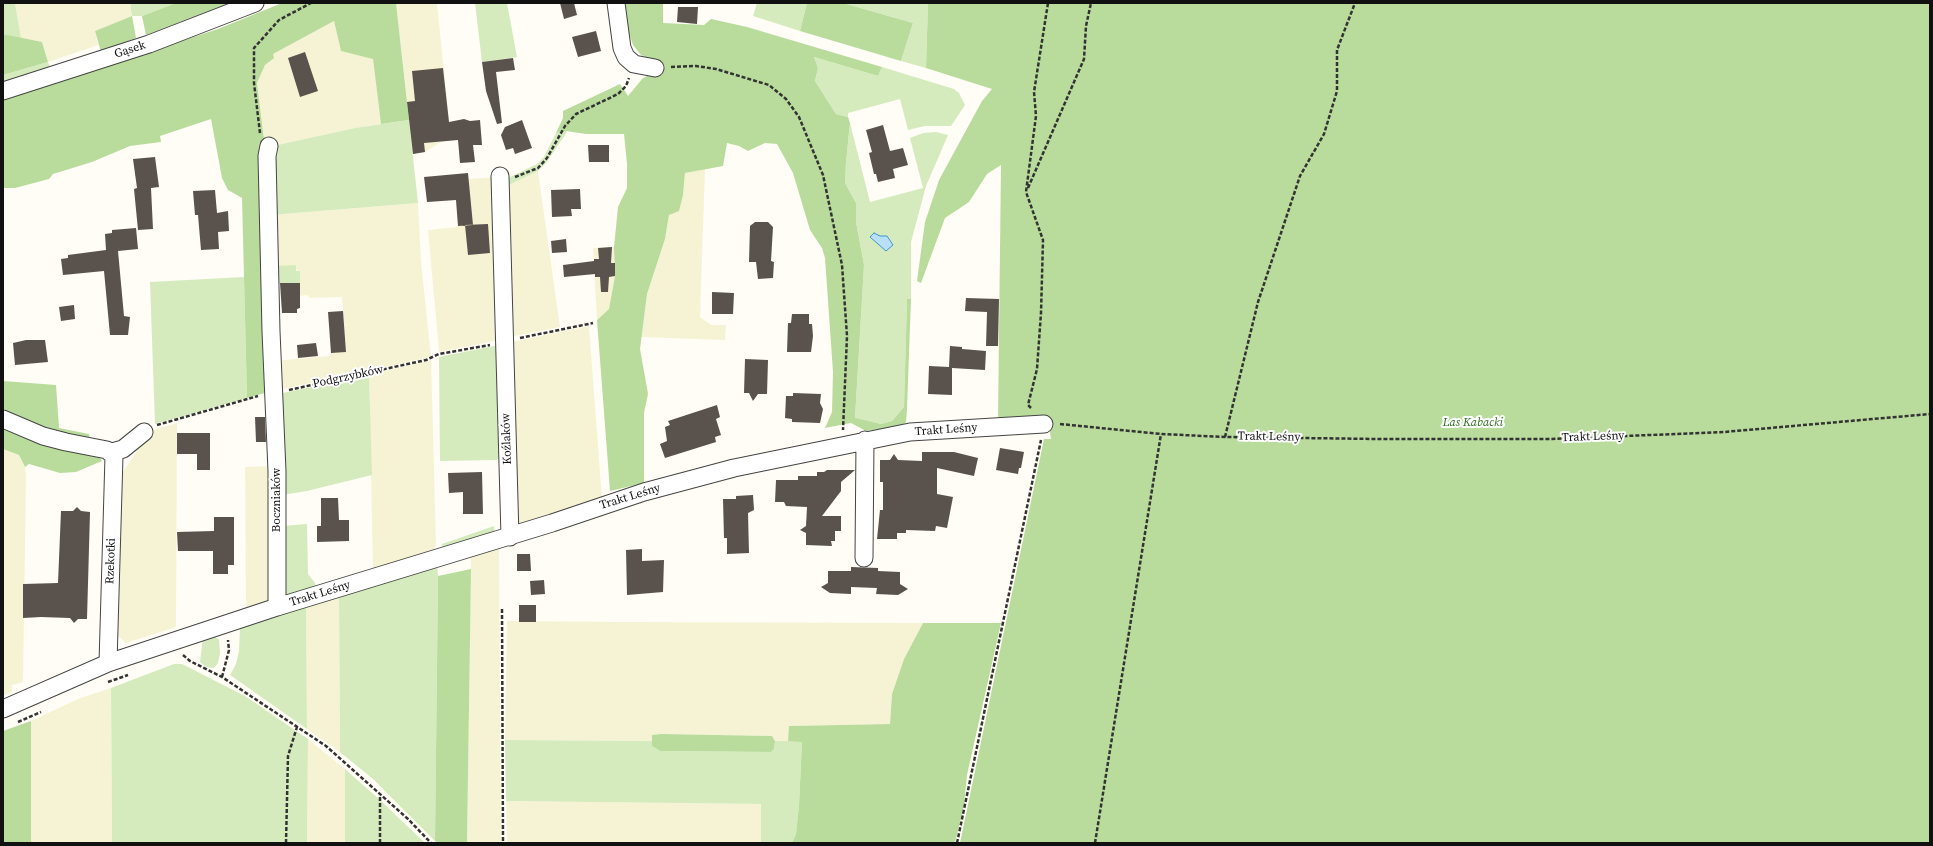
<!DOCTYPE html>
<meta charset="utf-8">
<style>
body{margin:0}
#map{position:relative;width:1933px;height:846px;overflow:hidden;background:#fffdf5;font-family:"Source Serif 4",serif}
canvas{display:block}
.frame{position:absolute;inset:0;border:4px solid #111;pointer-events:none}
</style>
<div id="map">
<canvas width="1933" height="846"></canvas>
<div class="frame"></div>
</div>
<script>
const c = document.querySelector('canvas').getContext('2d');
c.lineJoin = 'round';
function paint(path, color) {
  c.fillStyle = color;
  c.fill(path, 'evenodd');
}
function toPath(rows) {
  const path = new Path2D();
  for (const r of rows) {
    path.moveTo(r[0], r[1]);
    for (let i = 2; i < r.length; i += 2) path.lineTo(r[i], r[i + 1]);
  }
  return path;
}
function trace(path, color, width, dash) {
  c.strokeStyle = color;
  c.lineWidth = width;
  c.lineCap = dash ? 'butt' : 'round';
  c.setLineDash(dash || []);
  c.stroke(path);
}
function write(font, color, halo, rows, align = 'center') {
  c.font = font + ' "Source Serif 4",serif';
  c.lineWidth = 4;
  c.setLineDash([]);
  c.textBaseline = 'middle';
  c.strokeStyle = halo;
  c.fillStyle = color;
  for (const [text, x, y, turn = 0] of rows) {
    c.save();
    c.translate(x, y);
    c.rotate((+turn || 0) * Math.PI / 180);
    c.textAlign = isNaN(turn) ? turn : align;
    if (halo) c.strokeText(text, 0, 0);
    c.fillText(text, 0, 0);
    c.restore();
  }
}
paint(toPath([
 [15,3,130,3,132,16,95,31,98,45,48,62,42,42,21,38],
 [396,3,437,3,451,141,441,142,425,152,413,154],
 [334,21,341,51,373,58,381,124,355,128,265,148,257,83,265,65,273,58,273,54],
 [705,169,700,317,711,325,726,325,725,340,641,337,647,294,665,239,669,215,683,195,685,173],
 [538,171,560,327,510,337,505,187],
 [496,177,499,340,439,352,428,230,458,227,454,180],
 [418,203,421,262,431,357,278,390,275,361,330,356,331,353,346,351,342,297,310,298,307,295,300,296,300,271,272,266,271,215],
 [614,247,615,276,609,309,597,320,593,248],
 [589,326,602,500,516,527,507,343],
 [431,360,436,544,433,552,373,572,369,375],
 [177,423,176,627,126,643,117,635,121,475,150,431],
 [3,449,19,455,25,467,26,476,23,682,12,685,12,692,3,696],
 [272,466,271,598,266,603,246,610,245,467],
 [499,549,501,843,467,843,471,555],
 [339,594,340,752,307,729,306,604],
 [507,621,619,622,923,623,904,659,892,694,890,724,790,726,788,741,775,741,772,736,661,734,652,735,652,741,505,740],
 [111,688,112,843,31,843,31,721,78,699],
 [308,739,345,769,345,843,307,843],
 [506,801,761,804,761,843,507,843]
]), '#f6f3d4');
paint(toPath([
 [3,3,15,3,21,38,3,34],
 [130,3,176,3,142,16,132,16],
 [475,3,507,3,517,57,482,62],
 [757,3,807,3,800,31,753,16],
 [843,3,928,3,926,68,901,61,913,23],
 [814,57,878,76,882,67,954,89,959,93,965,105,951,126,925,126,908,130,900,99,848,113,848,117,836,114,815,81,818,68],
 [48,62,51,69,3,84,3,75],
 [409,120,418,203,271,215,273,146,355,128],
 [850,123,870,202,923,188,910,138,923,133,936,132,948,135,926,186,911,242,911,299,907,299,904,407,892,421,881,424,855,419,864,265,856,222,856,203,845,183,846,162],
 [566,131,567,132,546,163,538,171,505,187,506,179,537,164,544,157,556,133],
 [296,265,296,271,300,271,300,283,273,284,272,266],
 [244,277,247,398,155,424,150,282],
 [499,345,503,452,497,460,440,461,439,357],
 [369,375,372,475,307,491,282,495,278,394],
 [307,524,308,574,315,583,316,588,287,595,283,593,282,526],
 [494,526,495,537,442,552,442,544],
 [437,565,438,576,435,841,373,779,340,752,339,594],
 [306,604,307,729,230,675,236,664,239,651,240,627],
 [214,636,219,640,220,653,218,663,214,668,206,667,200,662,203,637],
 [174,664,182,664,245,696,308,739,307,843,112,843,111,688],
 [505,740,652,741,652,746,660,751,771,752,774,749,775,741,802,741,799,805,796,834,792,843,761,843,761,804,506,801],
 [345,769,380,800,425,843,345,843]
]), '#d5ebbd');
paint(toPath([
 [176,3,229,3,146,35,142,16],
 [282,3,396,3,409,120,381,124,373,59,341,51,334,21,273,54,274,58,265,65,257,83,265,148,268,392,247,398,242,198,228,190,222,178,211,119,160,136,161,142,130,146,92,162,53,174,49,179,15,188,3,188,3,99,218,29],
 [621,3,663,3,663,23,704,25,711,19,747,27,882,67,878,76,814,57,818,68,815,81,836,114,848,117,850,123,846,162,845,183,856,203,856,222,864,265,855,418,881,424,892,421,904,407,907,299,911,299,907,409,906,422,902,426,866,431,851,423,825,428,832,412,833,372,825,258,822,248,810,230,793,173,777,144,765,143,748,151,739,146,727,143,723,166,685,173,683,195,679,211,669,215,665,239,647,294,640,349,648,394,644,413,644,483,610,491,597,320,609,309,615,276,614,247,618,207,627,188,627,164,624,134,586,134,566,131,556,133,563,118,563,111,620,84,628,96,643,78,651,74,653,60,641,55,633,45,623,15],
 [807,3,843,3,913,23,901,61,800,31],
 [928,3,1930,3,1930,843,960,843,1044,439,1051,439,1048,418,998,420,1001,165,987,174,969,202,945,218,921,283,917,281,925,222,939,180,982,101,992,89,926,68],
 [132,16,136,38,101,52,95,31],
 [3,34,42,42,48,62,3,75],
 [3,381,56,385,59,428,89,434,90,440,56,433,3,409],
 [3,427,96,452,102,461,76,472,60,473,29,464,25,467,19,455,3,449],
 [471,569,467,843,438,843,435,841,438,576],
 [923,623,1001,623,967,775,964,805,955,843,792,843,796,834,799,805,802,742,788,741,789,726,890,724,892,694,904,659],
 [31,721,31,843,3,843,3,731],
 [661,734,772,736,775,741,774,749,771,752,660,751,652,746,652,735]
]), '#b9dc9c');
const water = toPath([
 [874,233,880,236,887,236,893,245,886,251,870,237,874,233]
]);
paint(water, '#b9e0f7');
trace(water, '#3f96cf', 1);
paint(toPath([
 [560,3,574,3,577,15,564,19],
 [678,7,698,7,697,24,677,22],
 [596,31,601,51,578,57,572,37],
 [305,52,318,91,300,97,288,58],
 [513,58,515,70,496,72,502,123,497,124,486,91,482,62],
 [443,68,449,122,464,119,470,121,480,120,482,145,473,145,475,162,460,163,458,140,424,143,425,152,413,154,407,102,415,101,412,71],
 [522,120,532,148,515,154,513,148,506,150,501,135,505,127],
 [883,125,890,151,903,148,908,165,893,169,895,178,878,182,876,174,874,174,869,153,872,152,866,130],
 [588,145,609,145,609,162,589,162],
 [155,157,159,187,151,188,153,229,138,230,134,189,137,188,133,159],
 [468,173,473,225,458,226,456,200,427,202,424,177],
 [580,189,581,209,571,209,572,216,552,217,551,190],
 [215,190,217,213,228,211,229,231,218,232,219,249,201,250,198,215,195,215,193,191],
 [755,222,768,222,773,227,771,261,774,262,773,278,758,279,756,262,749,262,750,226],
 [488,224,490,253,468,255,465,225],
 [136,228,138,249,118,251,124,316,130,317,128,335,110,335,104,271,63,275,61,259,68,258,68,255,106,250,105,234,112,233,112,230],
 [566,239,567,252,552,253,551,241],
 [612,247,611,263,615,263,615,276,609,277,608,292,601,292,600,277,595,277,595,274,564,277,563,265,594,261,594,259,599,259,598,248],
 [280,283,300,283,300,308,297,309,297,313,282,313],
 [712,292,734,293,733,314,712,314],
 [966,298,999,299,998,346,986,346,987,312,965,311],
 [74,305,75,319,61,321,59,307],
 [343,311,346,352,331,353,328,312],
 [792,314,809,314,809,324,812,324,813,336,811,352,787,352,788,323,791,323],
 [26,340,45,340,48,362,15,365,13,343],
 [316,343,318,356,298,358,297,345],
 [950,346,962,347,962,349,986,351,985,370,952,368,952,395,928,394,929,366,949,367],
 [745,359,768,360,767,394,758,394,753,401,749,393,744,393],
 [793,393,821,394,820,403,823,409,820,423,792,422,792,419,785,418,786,396,793,396],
 [717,405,720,417,716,419,721,435,715,437,716,442,665,458,660,444,667,441,665,427,670,425,668,421],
 [255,417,265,417,266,442,256,442],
 [177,433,210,433,210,470,197,470,197,454,177,454],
 [1000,448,1024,452,1021,468,1019,468,1018,474,996,470],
 [922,452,954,452,978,458,974,476,937,468,937,494,953,497,947,528,936,526,935,531,906,530,906,533,897,533,897,539,877,539,880,510,883,510,883,482,880,482,880,460,890,460,894,454,898,460,922,461],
 [827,470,855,470,841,482,841,491,822,516,841,516,841,531,835,531,835,541,831,541,832,546,806,545,806,533,800,530,806,526,807,507,786,506,784,502,775,502,776,480,798,480,798,476,817,476,817,472,824,472],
 [482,472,483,514,463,514,463,492,449,493,448,473],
 [753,495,754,510,748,513,749,553,727,554,727,538,724,538,723,499,736,499,736,496],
 [321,498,338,498,339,520,349,520,349,541,317,542,317,526,321,526],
 [77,507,81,511,90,512,87,619,78,619,74,623,70,618,41,617,23,618,23,584,58,583,61,511,73,511],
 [214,517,234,517,234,565,228,565,228,574,213,574,213,551,178,551,177,532,214,531],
 [642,549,642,561,664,560,663,592,627,595,626,550],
 [517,554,530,554,531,571,517,571],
 [851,567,878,568,878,571,900,572,900,584,908,589,898,595,876,594,877,588,851,587,851,594,830,593,821,587,828,583,828,571,851,571],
 [544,580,545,594,531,595,530,581],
 [519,605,536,605,536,622,519,622]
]), '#5a524d');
const minor = toPath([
 [616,3,622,48,626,57,634,64,655,68],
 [3,91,149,44,255,3],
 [269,146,267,156,271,331,277,471,277,607],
 [500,176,510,537],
 [3,419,43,436,66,442,107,450,114,456,108,663],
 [112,452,123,449,144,432],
 [864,558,865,440],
 [3,709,108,663,277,607,552,523,644,492,734,468,910,432,1044,424]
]);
trace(minor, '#444', 19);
trace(toPath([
 [671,67,696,66,716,69,769,85,786,99,799,117,823,175,842,265,847,336,843,430],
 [260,133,254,83,254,48,279,20,311,3],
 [515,177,538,168,547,158,565,126,576,114,618,94,626,86,629,78],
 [1028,188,1084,59,1086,26,1091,3],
 [520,338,593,323],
 [289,390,426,360,439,354,490,345],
 [1031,408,1028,405,1037,369,1041,313,1043,240,1026,192,1036,116,1034,92,1048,3],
 [1060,424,1161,434,1225,437,1378,439,1552,439,1724,432,1930,414],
 [157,425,258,396],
 [1225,437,1258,302,1300,176,1324,134,1337,91,1337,50,1355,3],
 [502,609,503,843],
 [183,655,190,661,222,677,326,746,408,819,431,843],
 [222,677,229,650,228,640],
 [108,682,128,675],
 [18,722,41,712],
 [286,843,288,756,297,727],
 [380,843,380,795],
 [957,843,1041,440],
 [1095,843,1161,434]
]), '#333', 2.5, [4, 2]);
trace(minor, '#fff', 17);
write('12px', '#111', '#fff', [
 ["Gąsek",130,50,-18],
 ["Podgrzybków",348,377,-12],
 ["Trakt Leśny",946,430,-4],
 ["Trakt Leśny",1269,437,1],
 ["Trakt Leśny",1593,437,-2],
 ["Koźlaków",507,439,-92],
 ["Trakt Leśny",630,497,-17],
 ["Boczniaków",277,500,-90],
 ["Rzekotki",111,561,-88],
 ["Trakt Leśny",320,594,-17]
]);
write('italic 12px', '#2f6b1f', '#fff', [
 ["Las Kabacki",1473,423]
]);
</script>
